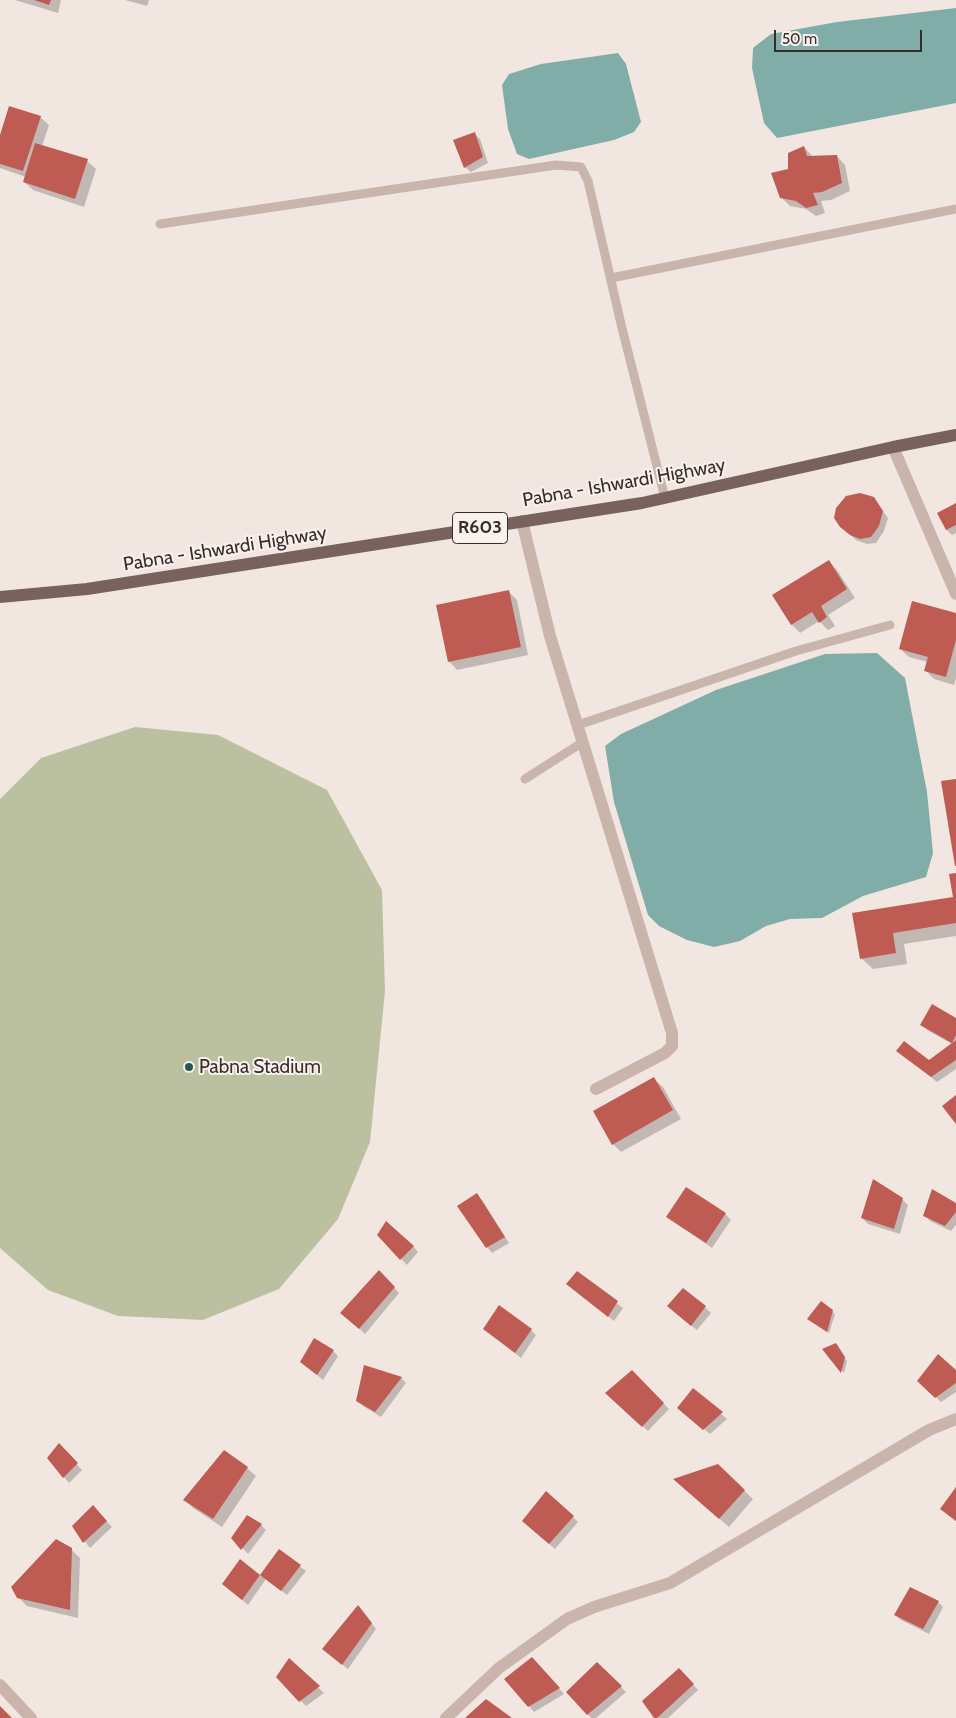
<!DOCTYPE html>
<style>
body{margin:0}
#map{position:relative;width:956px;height:1718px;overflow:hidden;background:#f2e7e0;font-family:Cabin,sans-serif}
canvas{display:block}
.scale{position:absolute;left:774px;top:30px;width:148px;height:22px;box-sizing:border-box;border:2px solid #382d2b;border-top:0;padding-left:6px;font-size:15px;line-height:18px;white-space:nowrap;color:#382d2b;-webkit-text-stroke:4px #f9f1ed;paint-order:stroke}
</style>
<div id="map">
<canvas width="956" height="1718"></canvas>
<div class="scale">50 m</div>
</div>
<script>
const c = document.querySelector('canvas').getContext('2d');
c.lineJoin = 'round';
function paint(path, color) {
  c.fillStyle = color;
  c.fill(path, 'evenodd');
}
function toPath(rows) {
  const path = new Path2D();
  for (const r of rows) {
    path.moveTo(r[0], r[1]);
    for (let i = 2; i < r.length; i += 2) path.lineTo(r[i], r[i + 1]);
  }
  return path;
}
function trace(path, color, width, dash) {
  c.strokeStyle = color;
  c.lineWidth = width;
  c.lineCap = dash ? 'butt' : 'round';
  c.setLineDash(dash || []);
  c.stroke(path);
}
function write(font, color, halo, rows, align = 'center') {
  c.font = font + ' Cabin,sans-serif';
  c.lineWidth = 4;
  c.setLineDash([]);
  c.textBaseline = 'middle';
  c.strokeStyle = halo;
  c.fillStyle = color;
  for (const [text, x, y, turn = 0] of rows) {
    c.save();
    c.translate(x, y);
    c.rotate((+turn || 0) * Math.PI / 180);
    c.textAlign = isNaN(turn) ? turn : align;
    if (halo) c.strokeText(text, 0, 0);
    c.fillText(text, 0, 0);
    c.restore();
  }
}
paint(toPath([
 [135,727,218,735,327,790,382,890,385,991,370,1142,338,1219,279,1289,203,1320,118,1316,48,1290,0,1248,0,799,41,758]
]), '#bbc0a1');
paint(toPath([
 [956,8,956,103,777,138,764,123,752,68,753,48,771,34,837,22],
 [618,53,626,64,641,122,634,132,614,140,529,159,517,154,508,129,502,85,509,74,541,64],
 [877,653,905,678,927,792,933,853,926,877,863,896,822,918,790,919,766,926,740,941,714,947,687,940,659,926,648,915,614,802,605,746,621,734,716,690,825,654]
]), '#81ada8');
paint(toPath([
 [15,0,61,0,58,13],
 [125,0,149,0,147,6],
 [40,117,49,125,42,146,87,161,96,169,84,207,33,190,24,182,26,177,0,168,0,139],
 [474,134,480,139,488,163,471,172,465,167],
 [804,147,813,157,837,156,845,165,850,191,831,200,821,201,825,213,816,216,806,209,790,206,781,197,790,170],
 [874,499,888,518,884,531,876,543,867,544,856,540,847,532],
 [956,505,956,533,952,535,947,530,938,514],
 [829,562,837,570,855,598,828,615,835,626,828,630,819,621,800,633,792,625,774,596],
 [508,591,517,600,528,655,457,670,449,661],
 [956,614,956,678,954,685,934,679,926,671,928,662,909,657,900,649],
 [956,874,956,936,904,944,907,964,873,969,861,958,854,914,955,898],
 [956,1019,956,1069,937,1082,898,1051,929,1061,952,1044,927,1030,922,1024],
 [654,1079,663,1087,681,1119,621,1152,613,1144],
 [687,1189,725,1214,731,1220,712,1248,674,1222,668,1217],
 [476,1195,482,1200,509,1243,492,1253,487,1247],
 [902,1199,908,1205,900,1234,868,1224,862,1218],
 [956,1204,956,1225,951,1231,930,1221,925,1215],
 [378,1235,413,1246,418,1252,407,1265],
 [380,1272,399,1293,365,1334,348,1318],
 [577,1273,623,1308,614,1321,573,1289],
 [705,1307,711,1313,697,1330,674,1312],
 [832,1311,835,1314,829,1333,811,1321],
 [531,1330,536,1335,521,1358,491,1334],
 [838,1347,847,1361,844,1373,824,1350],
 [333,1351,338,1356,323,1380,307,1367],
 [365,1367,401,1378,406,1383,381,1417,363,1406,357,1401],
 [632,1372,669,1409,648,1431,612,1398],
 [956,1372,956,1392,941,1402,919,1381],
 [693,1389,727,1419,710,1434,684,1413],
 [59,1445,82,1470,69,1483,48,1458],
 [718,1466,753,1499,729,1527,675,1480],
 [247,1468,256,1476,222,1527,193,1508,185,1500],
 [98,1512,112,1527,90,1548,73,1526],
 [573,1517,578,1522,555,1549,529,1527],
 [261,1525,266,1530,248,1554,233,1538],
 [71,1549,80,1558,78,1618,27,1606,18,1597],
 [279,1551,306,1571,287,1595,266,1579,248,1605,229,1589,241,1561,260,1576],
 [938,1602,943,1607,929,1634,901,1620,895,1615],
 [363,1612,376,1629,348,1669,329,1654],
 [289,1660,324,1693,306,1706,277,1677],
 [537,1664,564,1694,534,1712,529,1706],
 [597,1664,626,1692,596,1718,591,1718,568,1692],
 [679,1670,698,1690,668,1718,656,1718]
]), '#0003');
paint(toPath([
 [34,0,51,0,49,5],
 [9,106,41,116,23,171,0,164,0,135],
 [475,132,483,157,464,168,453,140],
 [35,143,88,159,75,199,23,182],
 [804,146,807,156,837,155,842,183,822,192,813,193,818,205,806,208,796,201,780,198,771,173,788,169,788,153],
 [860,493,874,497,883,511,879,526,871,537,860,539,850,535,840,527,834,518,836,508,846,496],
 [956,503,956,525,946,530,937,513],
 [829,560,847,589,821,606,827,617,819,623,812,612,791,625,772,595],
 [509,590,521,647,448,662,436,605],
 [912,601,956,613,956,640,946,677,924,671,928,657,899,649],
 [956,779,956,866,955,866,941,781],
 [956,873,956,923,893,933,896,953,860,959,852,913,953,897,949,874],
 [932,1004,956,1018,956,1035,952,1043,956,1040,956,1060,931,1077,896,1051,904,1041,929,1060,952,1043,920,1025],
 [654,1077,673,1110,612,1145,593,1111],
 [956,1095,956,1124,942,1106],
 [873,1179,903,1198,894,1229,861,1218],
 [686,1187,726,1213,706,1243,666,1217],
 [932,1189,956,1203,956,1212,945,1226,923,1216],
 [477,1193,505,1237,486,1248,457,1206],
 [386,1221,414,1246,400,1260,377,1235],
 [379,1270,395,1287,359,1329,340,1313],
 [577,1271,618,1301,608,1317,566,1284],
 [683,1288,706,1306,691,1326,667,1306],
 [821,1301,833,1310,827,1332,807,1319],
 [499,1305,532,1329,515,1353,483,1329],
 [314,1338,334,1350,317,1375,300,1362],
 [836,1343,845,1357,841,1373,822,1349],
 [938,1354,956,1370,956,1383,935,1398,917,1381],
 [364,1365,402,1377,375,1412,356,1401],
 [632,1370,664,1403,642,1427,605,1393],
 [693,1388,723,1412,703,1430,677,1408],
 [59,1443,78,1463,63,1478,47,1458],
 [224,1450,248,1467,213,1519,183,1500],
 [718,1464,745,1490,719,1519,673,1479],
 [956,1487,956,1521,940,1509],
 [546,1491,574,1516,549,1544,522,1521],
 [93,1505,107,1521,83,1543,72,1526],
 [247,1515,262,1524,241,1550,231,1538],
 [56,1539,72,1548,70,1610,17,1598,11,1587],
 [279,1549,301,1565,281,1591,260,1575],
 [240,1559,260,1575,242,1600,222,1584],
 [910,1587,939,1601,923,1629,894,1615],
 [358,1605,372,1623,342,1665,322,1649],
 [532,1657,560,1688,528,1707,504,1679],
 [289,1658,320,1686,299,1702,276,1677],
 [597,1662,622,1686,587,1715,566,1692],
 [679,1668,694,1684,657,1718,654,1718,642,1701],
 [486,1699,512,1718,465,1718],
 [0,1706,12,1718,0,1718]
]), '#be5b52');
trace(toPath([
 [160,224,556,165,581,167,588,181,621,324,665,498],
 [611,278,956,209],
 [578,725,796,651,890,625],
 [525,779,583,742]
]), '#c9b5ac', 9);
trace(toPath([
 [893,447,956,594],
 [522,521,550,636,672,1033,672,1046,665,1053,596,1089],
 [0,1685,31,1718],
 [446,1718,499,1668,567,1619,594,1607,670,1583,929,1430,956,1419]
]), '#c9b5ac', 12);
trace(toPath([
 [0,597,87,589,642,503,893,447,956,435]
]), '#79625d', 12);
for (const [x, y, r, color] of [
 [189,1067,5,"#235753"]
]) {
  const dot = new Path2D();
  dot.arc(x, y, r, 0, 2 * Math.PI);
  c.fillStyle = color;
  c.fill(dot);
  trace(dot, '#f9f1ed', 2);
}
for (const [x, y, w] of [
 [480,528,55]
]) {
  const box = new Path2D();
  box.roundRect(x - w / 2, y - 15.5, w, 31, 4);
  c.fillStyle = '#f9f1ed';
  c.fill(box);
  trace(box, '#382d2b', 1);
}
write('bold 18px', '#382d2b', null, [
 ["R603",480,528]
]);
write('19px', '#382d2b', '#f9f1ed', [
 ["Pabna - Ishwardi Highway",624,483,-10],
 ["Pabna - Ishwardi Highway",225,549,-9]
]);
write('19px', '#382d2b', '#f9f1ed', [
 ["Pabna Stadium",199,1067]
], 'left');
</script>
